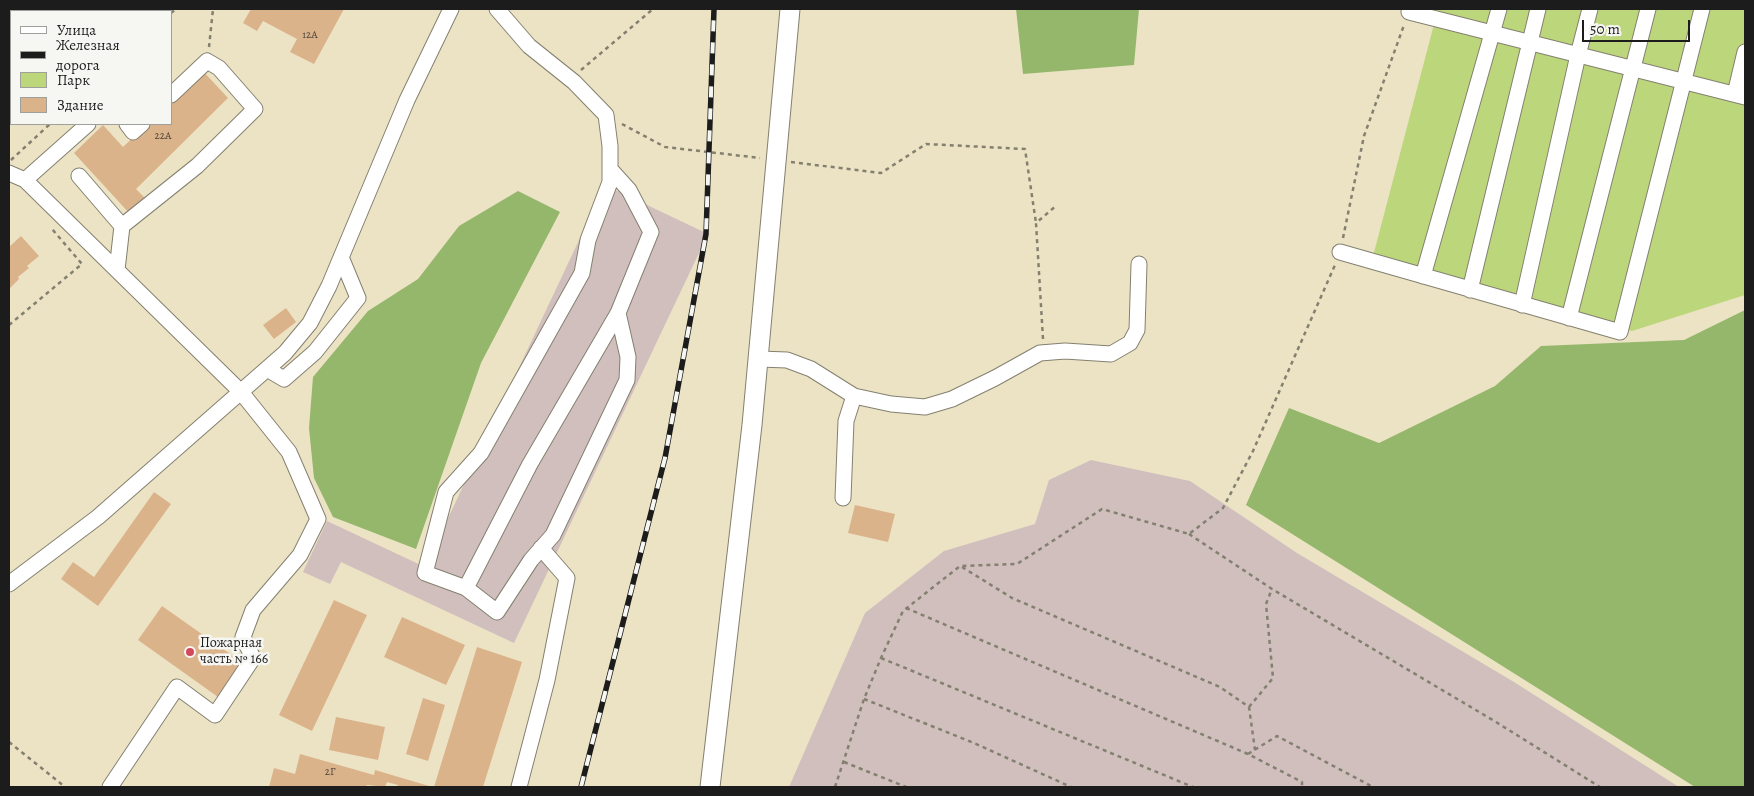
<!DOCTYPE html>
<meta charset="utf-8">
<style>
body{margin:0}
#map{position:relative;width:1754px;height:796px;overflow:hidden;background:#ece3c5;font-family:Alegreya,serif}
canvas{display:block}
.frame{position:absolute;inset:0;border:10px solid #1c1c1c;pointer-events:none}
.legend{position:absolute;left:10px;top:10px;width:162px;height:115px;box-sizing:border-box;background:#f6f6f2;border:1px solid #9f9f9c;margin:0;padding:6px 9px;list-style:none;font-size:15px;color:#1c1c1c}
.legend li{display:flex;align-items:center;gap:10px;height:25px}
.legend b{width:25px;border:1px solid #9f9f9c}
.scale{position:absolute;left:1582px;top:20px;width:108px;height:22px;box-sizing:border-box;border:2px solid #1c1c1c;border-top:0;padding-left:6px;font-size:15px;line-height:18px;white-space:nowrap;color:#1c1c1c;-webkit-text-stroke:4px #f6f6f2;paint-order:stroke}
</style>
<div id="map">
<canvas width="1754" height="796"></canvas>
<div class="frame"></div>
<ul class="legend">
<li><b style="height:6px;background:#fff"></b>Улица</li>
<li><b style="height:6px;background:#1c1c1c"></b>Железная дорога</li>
<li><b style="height:14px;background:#bcd67b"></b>Парк</li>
<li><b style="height:14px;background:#dbb38b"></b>Здание</li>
</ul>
<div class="scale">50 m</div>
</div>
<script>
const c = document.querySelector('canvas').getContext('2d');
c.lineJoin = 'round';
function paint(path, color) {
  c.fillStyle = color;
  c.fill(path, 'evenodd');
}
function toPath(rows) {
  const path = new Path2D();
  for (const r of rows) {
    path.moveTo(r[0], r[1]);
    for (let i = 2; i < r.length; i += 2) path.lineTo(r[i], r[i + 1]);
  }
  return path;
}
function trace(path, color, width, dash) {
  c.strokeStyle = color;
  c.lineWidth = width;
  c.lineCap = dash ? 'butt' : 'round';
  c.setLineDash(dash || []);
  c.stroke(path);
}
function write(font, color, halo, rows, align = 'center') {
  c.font = font + ' Alegreya,serif';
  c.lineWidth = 5;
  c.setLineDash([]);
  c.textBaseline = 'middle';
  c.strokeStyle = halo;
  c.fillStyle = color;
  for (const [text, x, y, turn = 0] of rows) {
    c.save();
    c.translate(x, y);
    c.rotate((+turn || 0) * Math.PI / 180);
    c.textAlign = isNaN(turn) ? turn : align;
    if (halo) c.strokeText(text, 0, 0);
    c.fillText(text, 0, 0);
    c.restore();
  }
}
paint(toPath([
 [605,185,708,234,514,643,341,562,330,584,303,572,327,521,425,567],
 [1091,460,1190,481,1297,553,1514,682,1679,787,789,787,865,613,944,551,1035,524,1049,480]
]), '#d1bfbe');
paint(toPath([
 [1438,9,1745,9,1745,295,1632,331,1372,260]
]), '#bcd67b');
paint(toPath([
 [1016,9,1139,9,1134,65,1023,74],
 [518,191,560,212,481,363,416,549,333,517,314,478,309,428,313,377,368,311,418,279,459,226],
 [1745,310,1745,787,1695,787,1246,505,1289,408,1379,443,1495,386,1541,346,1684,340]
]), '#95b76b');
paint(toPath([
 [12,9,114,9,114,11,12,11],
 [251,9,344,9,314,64,290,52,297,39,263,21,257,31,243,23],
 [202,70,228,98,136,189,146,199,130,214,74,153,103,125,123,147,147,124,171,124,171,100],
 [21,236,39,256,27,266,29,268,18,277,19,279,10,288,9,247],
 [286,308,296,322,274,339,263,325],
 [154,492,171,504,98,606,61,579,73,562,94,577],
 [855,505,895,514,888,542,848,533],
 [334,600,367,615,312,731,279,715],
 [162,606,243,663,218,697,138,640],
 [402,617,465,645,446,685,384,657],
 [477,647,522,662,483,787,434,787],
 [423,698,445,705,428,761,406,754],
 [336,717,385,727,378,760,329,750],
 [300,754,374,775,375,770,429,786,428,787,397,787,398,785,387,782,385,787,367,785,366,787,269,787,274,768,295,774]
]), '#dbb38b');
const minor = toPath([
 [497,9,529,46,574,82,606,115,610,146,610,182,588,240,582,273,481,453,446,492,425,573,466,588,530,464,618,313,651,232,629,190,610,169],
 [1409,12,1745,97],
 [1735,94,1745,52],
 [127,124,133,132,142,124],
 [9,173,25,180,241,392,289,452,318,519,300,555,253,610,243,637,253,658,215,715,177,687,110,787],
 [79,176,122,226,117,270],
 [25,180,88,124],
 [122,226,197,166,255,109,219,68,207,61,171,95],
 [1340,252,1620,332,1702,9],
 [1423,276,1499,9],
 [1470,290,1538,9],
 [1522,305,1578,55,1590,9],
 [1569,318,1648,9],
 [759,359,787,360,811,369,854,396,891,404,925,407,952,399,995,378,1040,353,1065,351,1111,354,1130,343,1137,330,1139,264],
 [267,369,284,379,315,352,358,298,341,257],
 [843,498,846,421,854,396],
 [9,584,98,517,285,353,310,323,329,286,407,100,451,9],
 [466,588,497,612,531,560,553,535,627,380,628,357,618,313],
 [519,787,547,680,567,578,541,548]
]);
const major = toPath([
 [710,787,752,425,790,9]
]);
trace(minor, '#848070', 17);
trace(major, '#848070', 21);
trace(toPath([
 [171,13,176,9],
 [209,47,213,9],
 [581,70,653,9],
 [622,124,665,147,760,158],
 [11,160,50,124],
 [791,162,881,173,926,144,1025,149,1036,223],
 [1343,238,1364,136,1404,25],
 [9,325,82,264,52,229],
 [1043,339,1036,223,1057,205],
 [1189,534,1272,589,1496,722,1600,787],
 [962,567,1012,598,1220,687,1249,707,1255,750],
 [906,608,1248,754,1302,782,1302,787],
 [881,658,1193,787],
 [864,699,974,743,1071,787],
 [1249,707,1273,678,1266,604,1272,589],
 [9,742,65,787],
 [1248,754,1277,736,1373,787],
 [844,762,906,787],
 [835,787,864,699,881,658,903,611,960,566,1017,564,1102,509,1189,534,1223,508,1253,451,1335,265]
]), '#848070', 2.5, [4, 4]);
trace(minor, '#fff', 15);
trace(major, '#fff', 19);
const rail = toPath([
 [581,787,665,458,706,234,714,9]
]);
trace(rail, '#1c1c1c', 5.5);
trace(rail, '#f6f6f2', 4, [11]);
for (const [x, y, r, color] of [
 [190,652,5,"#d1495b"]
]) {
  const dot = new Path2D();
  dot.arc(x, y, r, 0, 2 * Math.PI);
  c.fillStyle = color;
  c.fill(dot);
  trace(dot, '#f6f6f2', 2);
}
write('11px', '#4c4238', null, [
 ["12А",310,35],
 ["22А",163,136],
 ["2Г",330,772]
]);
write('14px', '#1c1c1c', '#f6f6f2', [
 ["Пожарная",200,644],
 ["часть № 166",200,660]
], 'left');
</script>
